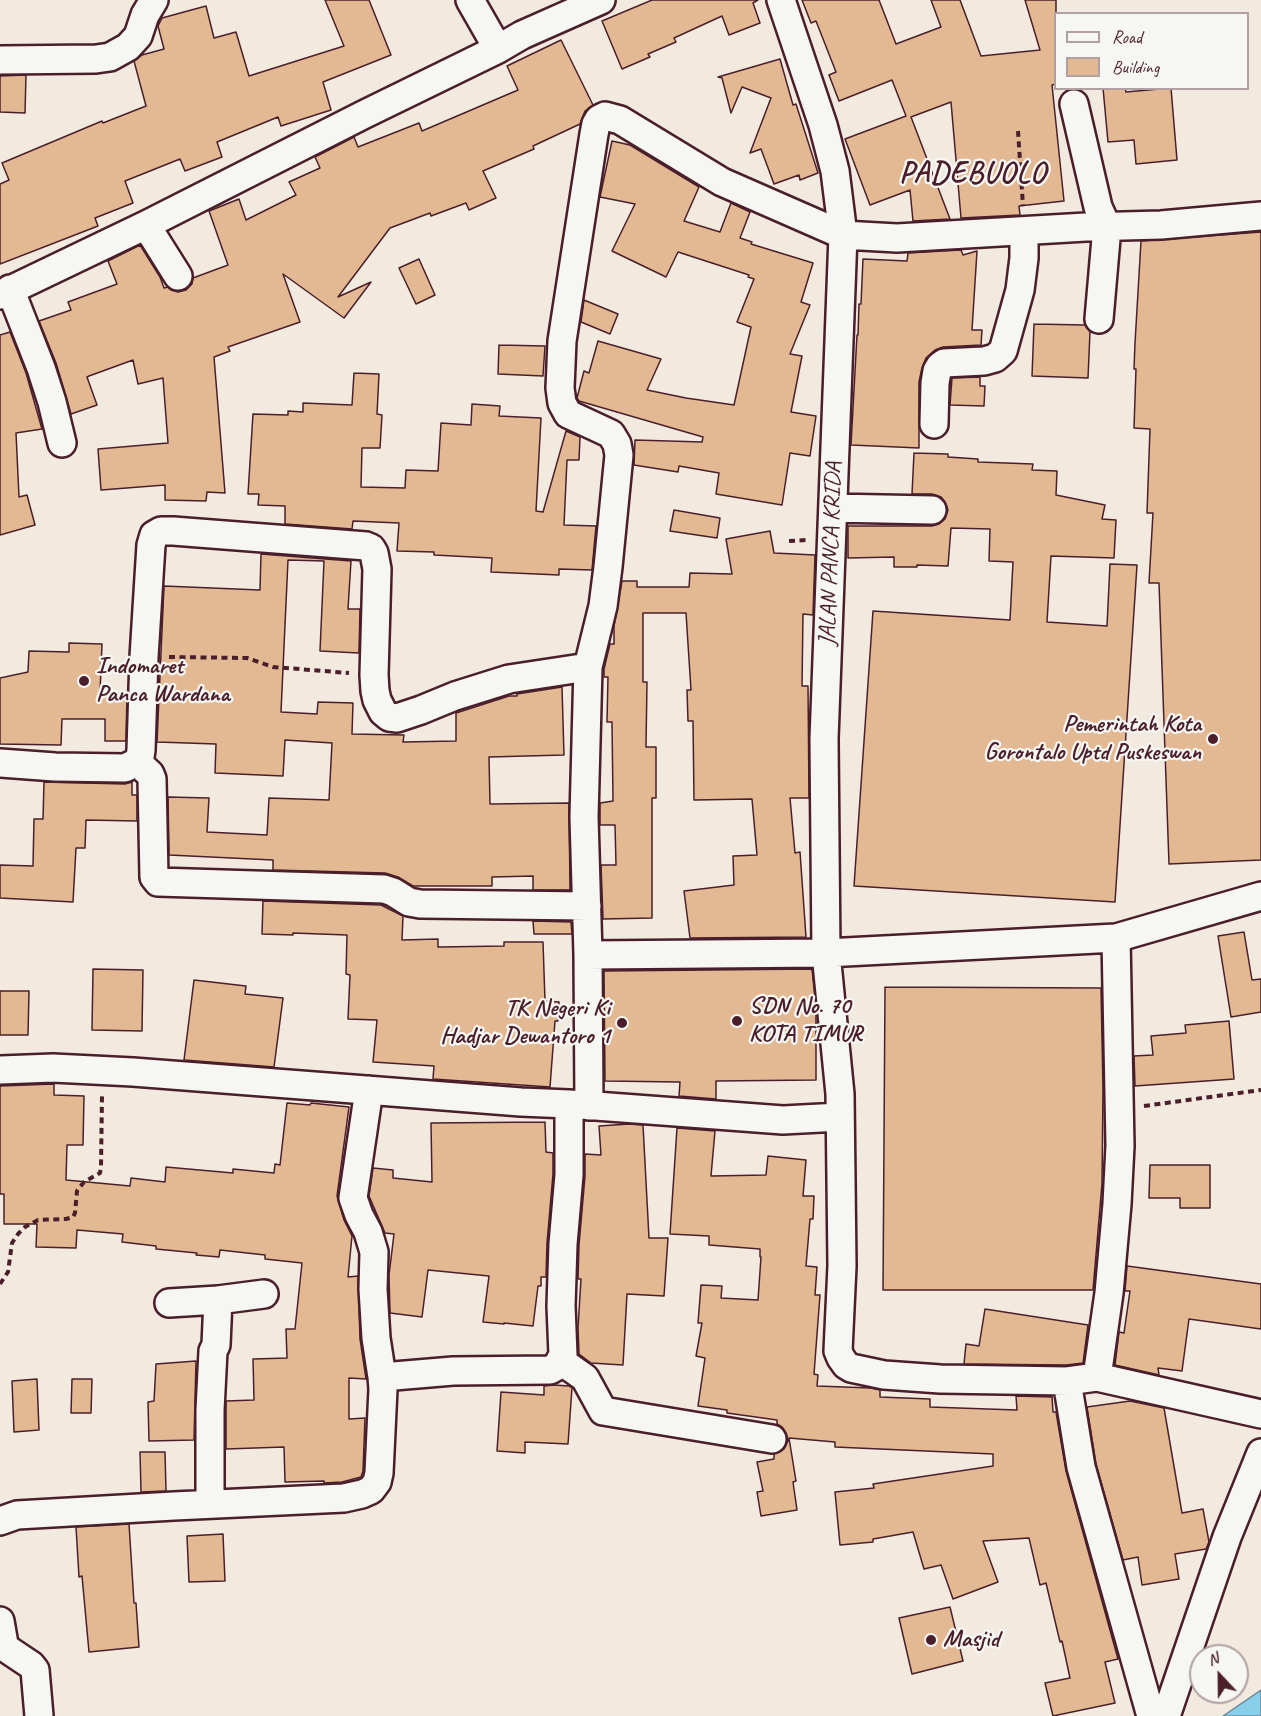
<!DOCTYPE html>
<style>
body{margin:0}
#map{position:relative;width:1261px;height:1716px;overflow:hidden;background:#f2eadf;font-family:Caveat,sans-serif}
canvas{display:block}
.legend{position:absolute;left:1054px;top:12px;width:195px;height:78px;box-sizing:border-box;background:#f6f6f2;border:2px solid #b1a0a2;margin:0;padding:8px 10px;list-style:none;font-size:18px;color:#4a1f2b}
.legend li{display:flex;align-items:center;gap:12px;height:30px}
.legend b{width:30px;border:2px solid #b1a0a2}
.north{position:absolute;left:1189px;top:1644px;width:60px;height:60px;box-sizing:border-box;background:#f6f6f2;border:2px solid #b1a0a2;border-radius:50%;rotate:338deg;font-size:16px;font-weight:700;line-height:24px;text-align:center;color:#4a1f2b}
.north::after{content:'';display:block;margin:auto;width:21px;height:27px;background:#4a1f2b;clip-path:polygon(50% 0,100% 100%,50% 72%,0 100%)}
</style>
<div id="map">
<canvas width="1261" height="1716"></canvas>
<ul class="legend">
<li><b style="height:8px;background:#f6f6f2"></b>Road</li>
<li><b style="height:16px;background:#e3b993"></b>Building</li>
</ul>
<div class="north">N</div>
</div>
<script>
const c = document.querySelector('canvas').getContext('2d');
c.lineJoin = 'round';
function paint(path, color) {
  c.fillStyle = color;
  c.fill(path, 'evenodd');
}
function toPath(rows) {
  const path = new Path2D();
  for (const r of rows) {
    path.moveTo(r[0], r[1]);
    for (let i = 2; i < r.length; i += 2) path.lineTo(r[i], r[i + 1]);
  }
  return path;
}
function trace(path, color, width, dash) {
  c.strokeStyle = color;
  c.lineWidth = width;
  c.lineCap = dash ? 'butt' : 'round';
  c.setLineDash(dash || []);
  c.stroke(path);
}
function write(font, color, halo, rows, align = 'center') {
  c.font = font + ' Caveat,sans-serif';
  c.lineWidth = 4.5;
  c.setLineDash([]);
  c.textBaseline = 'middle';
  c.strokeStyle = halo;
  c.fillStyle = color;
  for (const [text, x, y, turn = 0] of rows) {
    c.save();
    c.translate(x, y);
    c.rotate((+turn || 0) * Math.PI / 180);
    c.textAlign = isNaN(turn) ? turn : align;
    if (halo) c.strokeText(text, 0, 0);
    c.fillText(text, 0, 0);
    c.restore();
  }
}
const water = toPath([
 [1261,1690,1261,1716,1223,1716,1261,1690]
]);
paint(water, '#88d0e9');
trace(water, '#6f899d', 1.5);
const building = toPath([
 [325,0,369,0,391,55,323,82,331,110,281,126,278,117,217,142,222,157,185,171,180,159,125,181,133,203,95,218,98,226,0,264,0,184,9,180,2,163,102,121,103,123,146,106,134,61,142,55,164,49,158,26,162,18,206,6,214,38,236,32,249,76,344,46,325,0],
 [652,0,758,0,753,3,760,23,729,35,722,16,674,38,676,42,648,54,650,57,622,69,602,21,652,0],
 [802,0,879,0,896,44,941,27,931,0,960,0,981,56,1040,50,1025,0,1056,0,1056,84,1052,85,1064,201,1019,206,1020,215,961,218,951,102,911,117,950,219,913,221,910,190,870,205,845,139,906,116,892,80,839,101,829,75,836,72,816,21,811,23,802,0],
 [561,40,593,105,585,111,580,124,533,146,534,149,483,171,496,198,469,210,466,203,431,216,430,213,390,228,338,297,371,282,344,318,283,274,300,322,228,347,230,351,214,357,225,493,207,492,206,501,165,500,165,485,101,490,98,449,168,443,163,378,138,384,133,360,89,376,87,377,97,405,71,414,56,363,39,321,71,310,68,302,117,284,108,261,140,245,160,277,164,288,168,287,171,290,178,292,186,290,192,284,193,278,228,265,209,211,239,199,246,220,296,195,289,182,320,168,315,157,354,137,358,147,419,123,422,131,518,90,507,66,561,40],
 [780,59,793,105,796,104,818,173,800,180,799,175,774,184,761,149,750,153,771,98,742,87,731,113,722,78,718,77,780,59],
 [26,75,25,113,0,112,0,76,26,75],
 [1103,88,1125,88,1126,92,1171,88,1177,160,1136,164,1134,140,1108,142,1103,88],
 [612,141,630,145,699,187,684,221,720,232,731,203,750,212,740,238,752,242,751,244,813,263,801,302,810,305,790,354,802,356,791,412,816,416,810,456,790,453,782,505,716,494,719,473,679,466,678,472,634,465,635,440,702,442,703,437,579,401,577,398,584,371,589,373,598,341,661,359,647,390,686,398,734,405,751,327,737,322,754,279,748,277,749,275,678,252,666,277,612,251,635,204,600,197,612,141],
 [1261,232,1261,860,1169,864,1159,583,1149,583,1153,513,1147,513,1150,429,1134,428,1136,369,1134,369,1135,343,1141,241,1261,232],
 [961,250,963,255,977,251,972,330,982,330,981,345,943,347,935,350,926,358,922,368,919,382,919,448,851,445,857,335,858,335,859,304,861,304,863,259,907,261,908,253,961,250],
 [419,259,435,295,416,304,399,268,419,259],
 [584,300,618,314,610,334,581,322,584,300],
 [1034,324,1085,325,1090,332,1088,378,1032,376,1034,324],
 [10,332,26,373,42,429,16,433,19,497,27,495,35,525,0,535,0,335,10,332],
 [499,345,545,346,543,376,498,374,499,345],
 [354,373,379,374,377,414,382,415,380,448,362,448,361,487,405,488,406,470,438,471,441,423,471,425,472,404,500,406,499,416,541,418,536,511,543,512,566,431,580,437,579,460,567,460,564,525,596,526,592,570,559,569,559,575,491,572,492,558,434,555,434,552,397,551,399,523,353,521,352,529,285,524,285,506,258,505,259,494,248,494,253,414,288,415,288,411,303,412,303,403,352,405,354,373],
 [980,377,980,386,985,386,984,406,950,405,952,378,980,377],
 [914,453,948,454,948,457,978,459,978,462,1033,464,1032,470,1057,471,1056,495,1105,505,1102,519,1116,520,1114,558,1051,556,1047,622,1107,626,1110,564,1137,565,1115,902,854,886,873,611,1010,620,1013,562,989,561,990,529,951,528,948,566,917,565,917,567,894,567,894,557,848,558,848,526,932,526,939,524,945,519,948,510,945,502,941,497,932,494,912,494,914,453],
 [674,510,720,518,717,538,670,531,674,510],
 [770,531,774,553,815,555,813,615,803,614,802,686,808,686,809,798,790,798,795,853,800,852,806,937,690,938,684,891,734,885,733,856,757,855,752,799,694,800,693,721,688,721,687,690,691,690,686,613,643,613,643,682,647,682,646,747,656,747,656,798,652,798,652,918,603,919,601,865,616,865,615,825,600,825,600,803,613,801,612,722,607,722,608,677,604,677,604,669,610,644,614,644,614,626,622,581,637,581,637,587,689,587,690,573,732,574,726,539,770,531],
 [261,554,351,561,348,609,360,609,359,653,320,651,324,561,288,560,281,712,317,714,318,702,353,703,352,734,404,735,403,742,456,741,456,713,509,696,517,696,517,694,562,687,564,755,489,757,490,804,569,803,570,890,533,890,533,876,492,877,492,886,413,886,398,877,385,873,273,870,273,860,169,855,168,797,209,798,207,832,267,835,269,798,329,800,332,743,285,740,283,776,215,773,216,744,157,742,164,586,260,590,261,554],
 [69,643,102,644,100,693,127,693,126,741,105,741,105,719,62,719,61,745,0,744,0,678,28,672,29,651,69,652,69,643],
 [44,782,125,784,132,782,132,795,137,795,137,821,86,820,85,848,76,848,73,902,0,898,0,865,33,866,34,819,43,819,44,782],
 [263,901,381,905,403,916,402,940,438,939,438,947,504,946,504,942,543,942,545,1001,559,1002,558,1021,555,1021,550,1087,433,1079,434,1066,373,1062,377,1020,348,1019,350,975,346,974,347,935,293,933,293,935,262,934,263,901],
 [533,921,571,922,572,934,534,934,533,921],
 [1244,932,1252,980,1261,979,1261,1012,1231,1017,1218,936,1244,932],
 [93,969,143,970,142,1031,92,1030,93,969],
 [812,969,816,1007,816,1080,716,1081,716,1099,679,1096,680,1082,605,1081,604,971,812,969],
 [194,980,246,986,245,994,283,998,274,1067,184,1060,194,980],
 [885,987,1101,988,1103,1088,1102,1184,1093,1290,883,1290,885,987],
 [0,991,29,991,28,1035,0,1035,0,991],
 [1229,1021,1234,1079,1135,1086,1134,1056,1153,1055,1151,1036,1186,1033,1185,1025,1229,1021],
 [54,1084,54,1095,84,1096,83,1145,67,1145,66,1180,130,1186,131,1178,165,1182,166,1167,233,1173,233,1169,274,1173,275,1164,280,1165,287,1103,310,1105,311,1103,349,1107,337,1196,344,1220,352,1236,348,1277,358,1276,360,1339,366,1379,349,1378,349,1419,365,1418,363,1471,361,1477,342,1482,324,1483,324,1481,285,1482,284,1447,226,1449,226,1401,254,1400,253,1359,287,1358,286,1329,295,1329,302,1263,265,1259,265,1255,220,1250,219,1257,196,1255,197,1253,156,1249,156,1246,122,1242,123,1234,77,1230,76,1248,36,1247,37,1224,4,1224,4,1194,0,1194,0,1086,54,1084],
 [545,1122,546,1152,553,1153,553,1174,547,1243,546,1277,541,1277,541,1286,538,1286,533,1326,504,1323,504,1324,483,1322,489,1276,428,1270,422,1317,390,1313,389,1275,394,1234,385,1233,369,1196,373,1168,393,1170,393,1178,432,1182,431,1123,545,1122],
 [629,1124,643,1125,649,1238,668,1238,664,1296,627,1294,623,1365,591,1363,579,1354,578,1328,581,1279,578,1279,579,1245,585,1176,585,1154,601,1155,599,1126,629,1124],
 [677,1128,715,1131,711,1176,766,1175,768,1156,806,1160,803,1196,814,1196,813,1219,810,1219,806,1266,817,1267,815,1295,820,1295,814,1374,818,1375,817,1386,871,1388,880,1390,880,1397,930,1399,930,1407,1017,1410,1016,1396,1052,1397,1053,1412,1056,1412,1066,1471,1118,1659,1105,1662,1115,1703,1053,1716,1045,1683,1070,1678,1062,1641,1060,1642,1046,1583,1040,1585,1029,1538,983,1541,998,1582,953,1599,941,1565,924,1569,913,1532,873,1539,873,1542,840,1545,835,1492,874,1488,873,1484,993,1466,993,1454,835,1447,835,1442,789,1438,796,1481,793,1482,797,1510,761,1516,757,1492,763,1491,757,1462,774,1459,774,1454,784,1449,788,1441,786,1433,782,1427,777,1424,777,1420,727,1413,727,1410,698,1406,705,1358,696,1356,702,1323,698,1323,701,1285,722,1286,721,1298,758,1300,761,1257,760,1257,760,1249,709,1245,709,1236,670,1234,677,1128],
 [1150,1165,1210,1165,1210,1208,1180,1208,1180,1198,1149,1198,1150,1165],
 [1127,1266,1261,1284,1261,1329,1189,1319,1182,1371,1158,1368,1159,1375,1115,1365,1119,1332,1124,1333,1130,1291,1125,1291,1127,1266],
 [985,1309,1088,1325,1083,1363,1066,1365,964,1364,966,1344,979,1346,985,1309],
 [196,1361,194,1440,149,1441,148,1402,154,1401,156,1364,196,1361],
 [37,1379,39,1430,14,1432,12,1381,37,1379],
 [72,1379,92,1379,91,1413,71,1413,72,1379],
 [554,1385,569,1386,572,1388,568,1444,525,1442,525,1453,497,1451,501,1392,544,1395,544,1386,554,1385],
 [1130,1401,1164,1408,1182,1513,1203,1509,1209,1542,1206,1549,1175,1554,1179,1579,1142,1585,1138,1557,1123,1560,1096,1464,1087,1407,1130,1401],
 [140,1452,165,1452,166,1491,141,1492,140,1452],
 [129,1524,134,1603,136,1603,139,1647,89,1652,82,1576,79,1577,76,1527,129,1524],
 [223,1534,225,1581,189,1582,187,1536,223,1534],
 [950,1607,963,1661,912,1674,899,1618,950,1607]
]);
paint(building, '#e3b993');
trace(building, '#4a1f2b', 1.5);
const minor = toPath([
 [470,0,498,49],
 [781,0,823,125,835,171,843,235,824,739,826,953,840,1094,842,1266,838,1351,841,1358,846,1365,851,1368,884,1375,940,1379,1067,1381,1097,1377,1261,1414],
 [0,60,96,59,110,57,128,47,138,36,145,15,154,0],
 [1074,104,1098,207,1107,227,1099,319],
 [146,225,178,276],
 [10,289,41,368,52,402,62,443],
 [0,295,146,225,365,114,498,49,522,35,601,0],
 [934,424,935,383,937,371,940,366,944,363,984,361,995,358,1003,351,1020,290,1024,258,1024,231],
 [833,508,932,510],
 [137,762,150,774,152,779,154,877,158,882,384,889,393,892,409,902,420,904,587,906],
 [0,763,55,767,125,768,137,762,140,757,141,750,144,657,151,545,154,535,161,531,173,531,366,546,371,548,374,553,377,569,374,675,375,691,377,700,383,712,389,717,397,718,421,710,455,696,509,679,588,667],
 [588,955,826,953,1116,938,1261,896],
 [0,1070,53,1068,133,1072,521,1102,569,1104,783,1120,840,1117],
 [369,1090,353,1198,359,1215,368,1232,374,1252,373,1289,376,1338,382,1377],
 [589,1106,588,955,584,817,588,667,603,606,608,567,619,455,617,444,611,434,568,414,562,403,560,388,562,341,594,134,596,124,599,119,605,116,620,120,722,182,843,235,897,238,1086,227,1161,225,1261,216],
 [169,1303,218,1300],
 [561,1361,585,1378,603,1411,772,1439],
 [1097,1377,1109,1293,1117,1204,1120,1146,1116,938],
 [1067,1381,1081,1467,1151,1716],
 [210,1504,210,1410,213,1351,216,1345,218,1300,264,1294],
 [0,1521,17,1515,174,1506,344,1498,362,1494,371,1490,377,1482,379,1473,383,1389,382,1377,453,1371,550,1370,557,1366,563,1355,561,1306,563,1244,569,1175,569,1104],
 [0,1621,4,1644,7,1649,31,1665,35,1670,39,1716],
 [1166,1716,1227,1537,1261,1453]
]);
trace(minor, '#4a1f2b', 32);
trace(toPath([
 [1018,131,1023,206],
 [789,541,807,540],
 [169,657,247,658,273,667,349,673],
 [1144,1106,1261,1090],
 [0,1284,8,1272,12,1243,18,1234,25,1227,38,1220,66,1219,73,1217,75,1213,77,1191,84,1182,100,1173,101,1167,102,1096]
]), '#4a1f2b', 4, [6, 4.5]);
trace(minor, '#f6f6f2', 27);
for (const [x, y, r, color] of [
 [84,681,6,"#4a1f2b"],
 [1213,739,6,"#4a1f2b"],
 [737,1021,6,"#4a1f2b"],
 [622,1023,6,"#4a1f2b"],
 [931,1640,6,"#4a1f2b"]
]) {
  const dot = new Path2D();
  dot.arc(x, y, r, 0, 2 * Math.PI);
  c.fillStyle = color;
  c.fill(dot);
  trace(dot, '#f6f6f2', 2);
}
write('24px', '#4a1f2b', '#f6f6f2', [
 ["JALAN PANCA KRIDA",831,554,-88]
]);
write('bold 24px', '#4a1f2b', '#f6f6f2', [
 ["Indomaret",96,667],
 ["Panca Wardana",96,695],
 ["Pemerintah Kota",1201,725,"right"],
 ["Gorontalo Uptd Puskeswan",1201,753,"right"],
 ["SDN No. 70",749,1007],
 ["KOTA TIMUR",749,1035],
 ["TK Negeri Ki",610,1009,"right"],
 ["Hadjar Dewantoro 1",610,1037,"right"],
 ["Masjid",943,1640]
], 'left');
c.letterSpacing = '1.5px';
write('bold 30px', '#4a1f2b', '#f6f6f2', [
 ["PADEBUOLO",973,174]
]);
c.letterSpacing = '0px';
</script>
